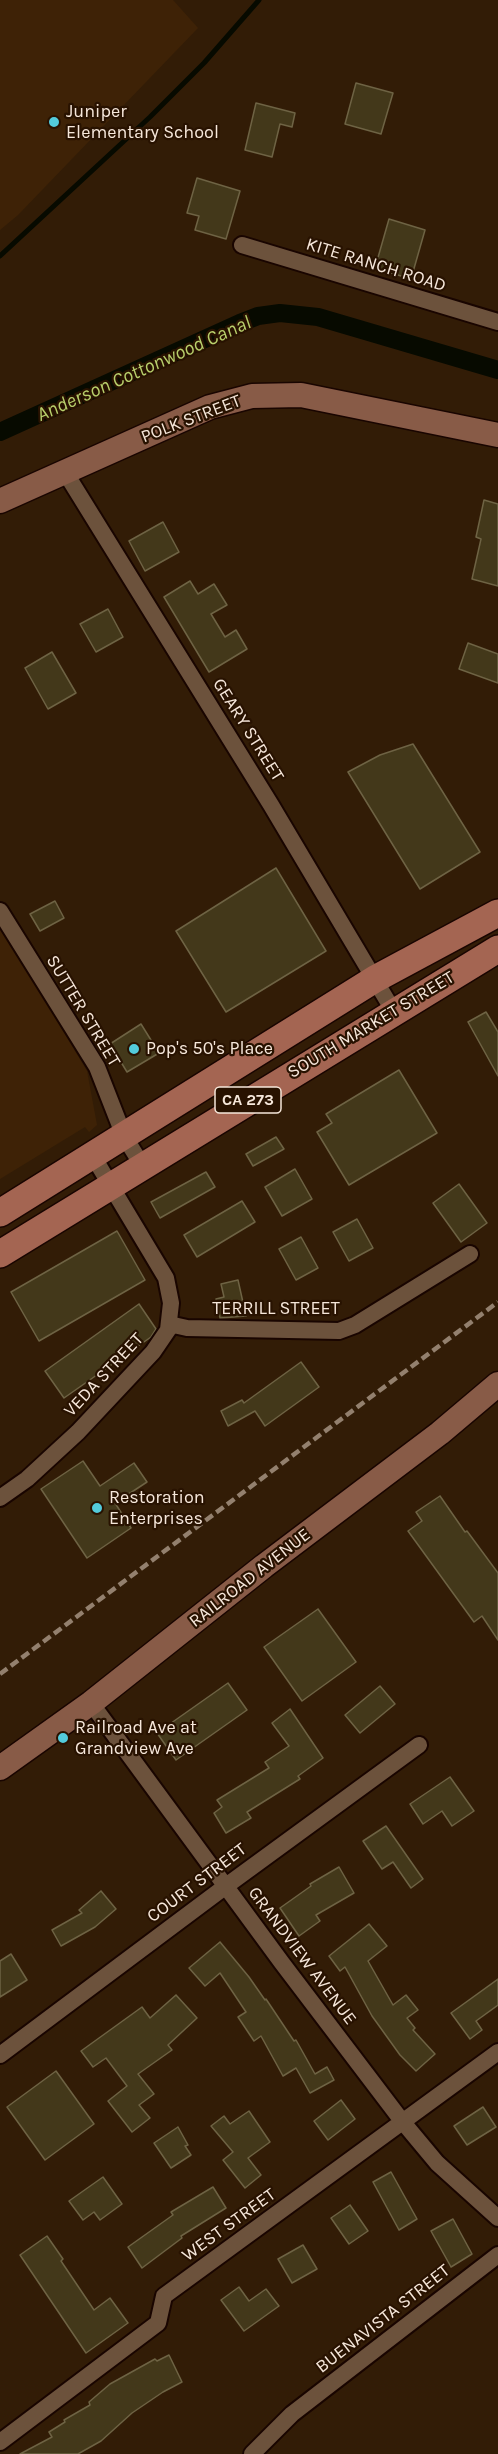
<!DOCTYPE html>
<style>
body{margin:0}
canvas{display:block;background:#321c06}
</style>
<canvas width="498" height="2454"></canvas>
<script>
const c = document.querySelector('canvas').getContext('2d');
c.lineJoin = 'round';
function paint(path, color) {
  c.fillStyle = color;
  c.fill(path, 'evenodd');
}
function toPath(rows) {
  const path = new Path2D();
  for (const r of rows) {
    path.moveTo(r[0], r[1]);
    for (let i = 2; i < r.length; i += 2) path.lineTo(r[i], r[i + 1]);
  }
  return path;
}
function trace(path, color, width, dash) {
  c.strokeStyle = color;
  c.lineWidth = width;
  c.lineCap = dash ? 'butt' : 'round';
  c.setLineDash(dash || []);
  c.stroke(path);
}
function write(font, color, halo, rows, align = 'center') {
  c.font = font + ' Karla,sans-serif';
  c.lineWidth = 4.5;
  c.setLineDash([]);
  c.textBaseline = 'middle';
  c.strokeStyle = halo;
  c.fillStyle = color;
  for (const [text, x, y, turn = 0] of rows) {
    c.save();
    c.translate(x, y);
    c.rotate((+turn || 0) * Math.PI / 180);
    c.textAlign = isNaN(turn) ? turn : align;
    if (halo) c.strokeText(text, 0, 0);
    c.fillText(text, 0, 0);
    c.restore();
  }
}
paint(toPath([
 [0,0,173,0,198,28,18,215,0,230],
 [0,925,87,1071,97,1125,89,1132,85,1127,0,1179]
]), '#3e2206');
trace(toPath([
 [0,256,150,117,204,63,259,0]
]), '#070a00', 5);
trace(toPath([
 [0,432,240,323,258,316,280,313,318,317,498,370]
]), '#070a00', 18);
const building = toPath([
 [356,83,393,93,381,134,345,124,356,83],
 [256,103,295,113,292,127,280,124,272,157,245,150,256,103],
 [197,178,240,191,226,239,195,230,199,216,187,213,197,178],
 [389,219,425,230,411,279,375,268,389,219],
 [484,500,498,504,498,586,472,579,481,539,476,537,484,500],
 [163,522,179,552,145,571,129,541,163,522],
 [190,581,198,594,214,584,227,605,211,614,225,637,236,630,247,649,209,672,164,597,190,581],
 [108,609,123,637,96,652,80,624,108,609],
 [468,643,498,654,498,683,459,669,468,643],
 [52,652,76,693,48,709,25,668,52,652],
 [413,744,480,852,420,889,348,772,380,755,413,744],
 [276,868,326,951,226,1012,176,931,276,868],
 [55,901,64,918,40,931,30,914,55,901],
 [486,1012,498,1032,498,1076,468,1022,486,1012],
 [141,1024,159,1053,127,1072,110,1044,141,1024],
 [399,1070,437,1133,349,1185,317,1132,332,1123,326,1114,399,1070],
 [276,1137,284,1149,253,1166,246,1154,276,1137],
 [295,1169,312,1199,282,1216,265,1187,295,1169],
 [206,1172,215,1187,160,1218,151,1202,206,1172],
 [459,1184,487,1223,461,1242,433,1203,459,1184],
 [242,1201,255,1222,197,1257,184,1235,242,1201],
 [357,1219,373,1248,349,1261,333,1232,357,1219],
 [117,1231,145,1280,39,1341,11,1292,117,1231],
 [301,1237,318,1268,296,1280,279,1249,301,1237],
 [238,1280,246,1316,220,1318,216,1299,224,1297,221,1284,238,1280],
 [139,1304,156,1329,151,1337,64,1398,45,1371,139,1304],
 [301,1362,319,1387,265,1426,255,1411,228,1426,221,1411,242,1400,244,1403,301,1362],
 [83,1461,100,1486,134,1463,147,1482,115,1503,131,1528,87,1558,41,1489,83,1461],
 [440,1496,465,1532,467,1531,498,1573,498,1640,482,1616,474,1622,408,1531,422,1521,416,1512,440,1496],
 [318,1609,356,1662,302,1701,264,1647,318,1609],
 [228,1683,247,1710,176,1760,157,1733,228,1683],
 [380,1686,395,1704,360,1733,345,1715,380,1686],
 [290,1709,323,1758,298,1776,300,1779,247,1812,251,1818,226,1833,214,1813,222,1807,217,1800,269,1768,265,1762,289,1746,272,1723,290,1709],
 [450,1777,474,1811,452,1826,442,1811,423,1824,410,1804,450,1777],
 [386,1826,423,1879,411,1888,393,1862,382,1869,363,1841,386,1826],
 [339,1867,354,1893,316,1915,320,1921,299,1936,280,1908,311,1886,310,1884,339,1867],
 [101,1891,116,1909,95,1927,61,1946,52,1930,82,1913,79,1910,101,1891],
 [369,1924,387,1946,368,1961,393,2005,406,1995,418,2010,407,2018,415,2028,413,2030,435,2054,416,2071,400,2055,372,2016,345,1967,340,1971,329,1956,369,1924],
 [220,1942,249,1977,265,2000,266,1999,294,2041,296,2040,315,2074,327,2067,334,2080,310,2093,296,2068,283,2076,261,2036,254,2041,238,2017,246,2012,220,1973,205,1986,189,1968,220,1942],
 [11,1954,27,1980,0,1997,0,1961,11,1954],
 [498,1979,498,2005,476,2021,482,2030,470,2039,451,2013,498,1979],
 [176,1995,197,2018,168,2045,172,2050,138,2074,154,2094,139,2105,150,2118,132,2132,108,2101,127,2086,106,2058,93,2067,81,2051,142,2007,150,2018,176,1995],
 [56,2071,94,2124,45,2160,7,2107,56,2071],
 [341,2100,355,2119,328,2140,314,2121,341,2100],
 [483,2107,496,2127,467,2145,454,2126,483,2107],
 [249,2111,270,2142,248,2158,261,2175,245,2188,223,2160,233,2152,211,2126,224,2116,230,2124,249,2111],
 [178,2127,188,2145,185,2146,191,2155,171,2168,154,2143,178,2127],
 [391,2172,417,2219,399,2230,373,2182,391,2172],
 [103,2177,122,2204,100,2220,94,2212,83,2220,69,2201,103,2177],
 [213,2187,226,2208,181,2236,182,2238,142,2268,128,2247,173,2215,171,2212,213,2187],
 [350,2205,368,2231,349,2244,331,2218,350,2205],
 [453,2219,472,2254,451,2267,431,2231,453,2219],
 [47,2236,63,2259,61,2261,94,2310,110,2298,128,2323,86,2353,20,2255,47,2236],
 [303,2245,317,2269,292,2283,278,2259,303,2245],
 [239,2287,249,2301,266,2289,279,2306,244,2331,221,2300,239,2287],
 [169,2355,182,2382,163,2392,132,2413,101,2441,78,2454,20,2454,52,2437,49,2432,65,2422,64,2420,90,2405,89,2402,110,2384,155,2359,157,2361,169,2355]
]);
paint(building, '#43381a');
trace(building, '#6e6344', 1.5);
const street = toPath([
 [242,245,498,322],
 [65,472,271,805,394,1012],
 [0,911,97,1067,124,1136,142,1165],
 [169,1324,187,1328,339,1331,355,1325,470,1254],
 [0,1498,27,1479,78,1432,153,1352,168,1330,171,1303,166,1278,93,1156],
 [91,1703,282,1963,402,2121,437,2163,498,2218],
 [0,2055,226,1886,419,1745],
 [0,2442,158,2323,164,2296,498,2052],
 [252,2454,292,2414,498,2255]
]);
const secondary = toPath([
 [0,501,210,407,252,396,301,395,498,435],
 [0,1768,91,1703,264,1566,440,1433,498,1384]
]);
const primary = toPath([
 [0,1213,375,979,498,913],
 [0,1254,498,949]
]);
trace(street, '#190500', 20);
trace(secondary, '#190500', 27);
trace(primary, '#190500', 30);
trace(street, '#6c523c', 16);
trace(secondary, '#885b47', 24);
trace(primary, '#a46552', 27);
trace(toPath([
 [0,1674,498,1302]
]), '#93806e', 4.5, [9, 4.5]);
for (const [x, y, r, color] of [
 [54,122,6,"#53cbdb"],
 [134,1049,6,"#53cbdb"],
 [97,1508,6,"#53cbdb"],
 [63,1738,6,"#53cbdb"]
]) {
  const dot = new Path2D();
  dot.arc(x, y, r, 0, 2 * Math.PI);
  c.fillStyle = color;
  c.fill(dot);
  trace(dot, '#281200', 2);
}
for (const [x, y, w] of [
 [248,1100,66]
]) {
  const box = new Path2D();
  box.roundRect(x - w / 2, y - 13, w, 26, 4.5);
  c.fillStyle = '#281200';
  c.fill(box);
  trace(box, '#f6e7da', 1.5);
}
write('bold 16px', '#f6e7da', null, [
 ["CA 273",248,1100]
]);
write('18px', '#f6e7da', '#281200', [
 ["Juniper",66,112],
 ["Elementary School",66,133],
 ["Pop's 50's Place",146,1049],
 ["Restoration",109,1498],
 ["Enterprises",109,1519],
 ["Railroad Ave at",75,1728],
 ["Grandview Ave",75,1749]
], 'left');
write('18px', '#f6e7da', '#281200', [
 ["KITE RANCH ROAD",376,265,17],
 ["POLK STREET",191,419,-21],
 ["GEARY STREET",248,730,58],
 ["SUTTER STREET",83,1011,59],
 ["SOUTH MARKET STREET",371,1025,-31],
 ["TERRILL STREET",276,1309],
 ["VEDA STREET",104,1375,-47],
 ["RAILROAD AVENUE",250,1578,-38],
 ["COURT STREET",197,1883,-37],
 ["GRANDVIEW AVENUE",302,1956,53],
 ["WEST STREET",229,2225,-36],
 ["BUENAVISTA STREET",383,2319,-38]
]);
write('italic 20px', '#b8cf6b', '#281200', [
 ["Anderson Cottonwood Canal",144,369,-24]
]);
</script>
